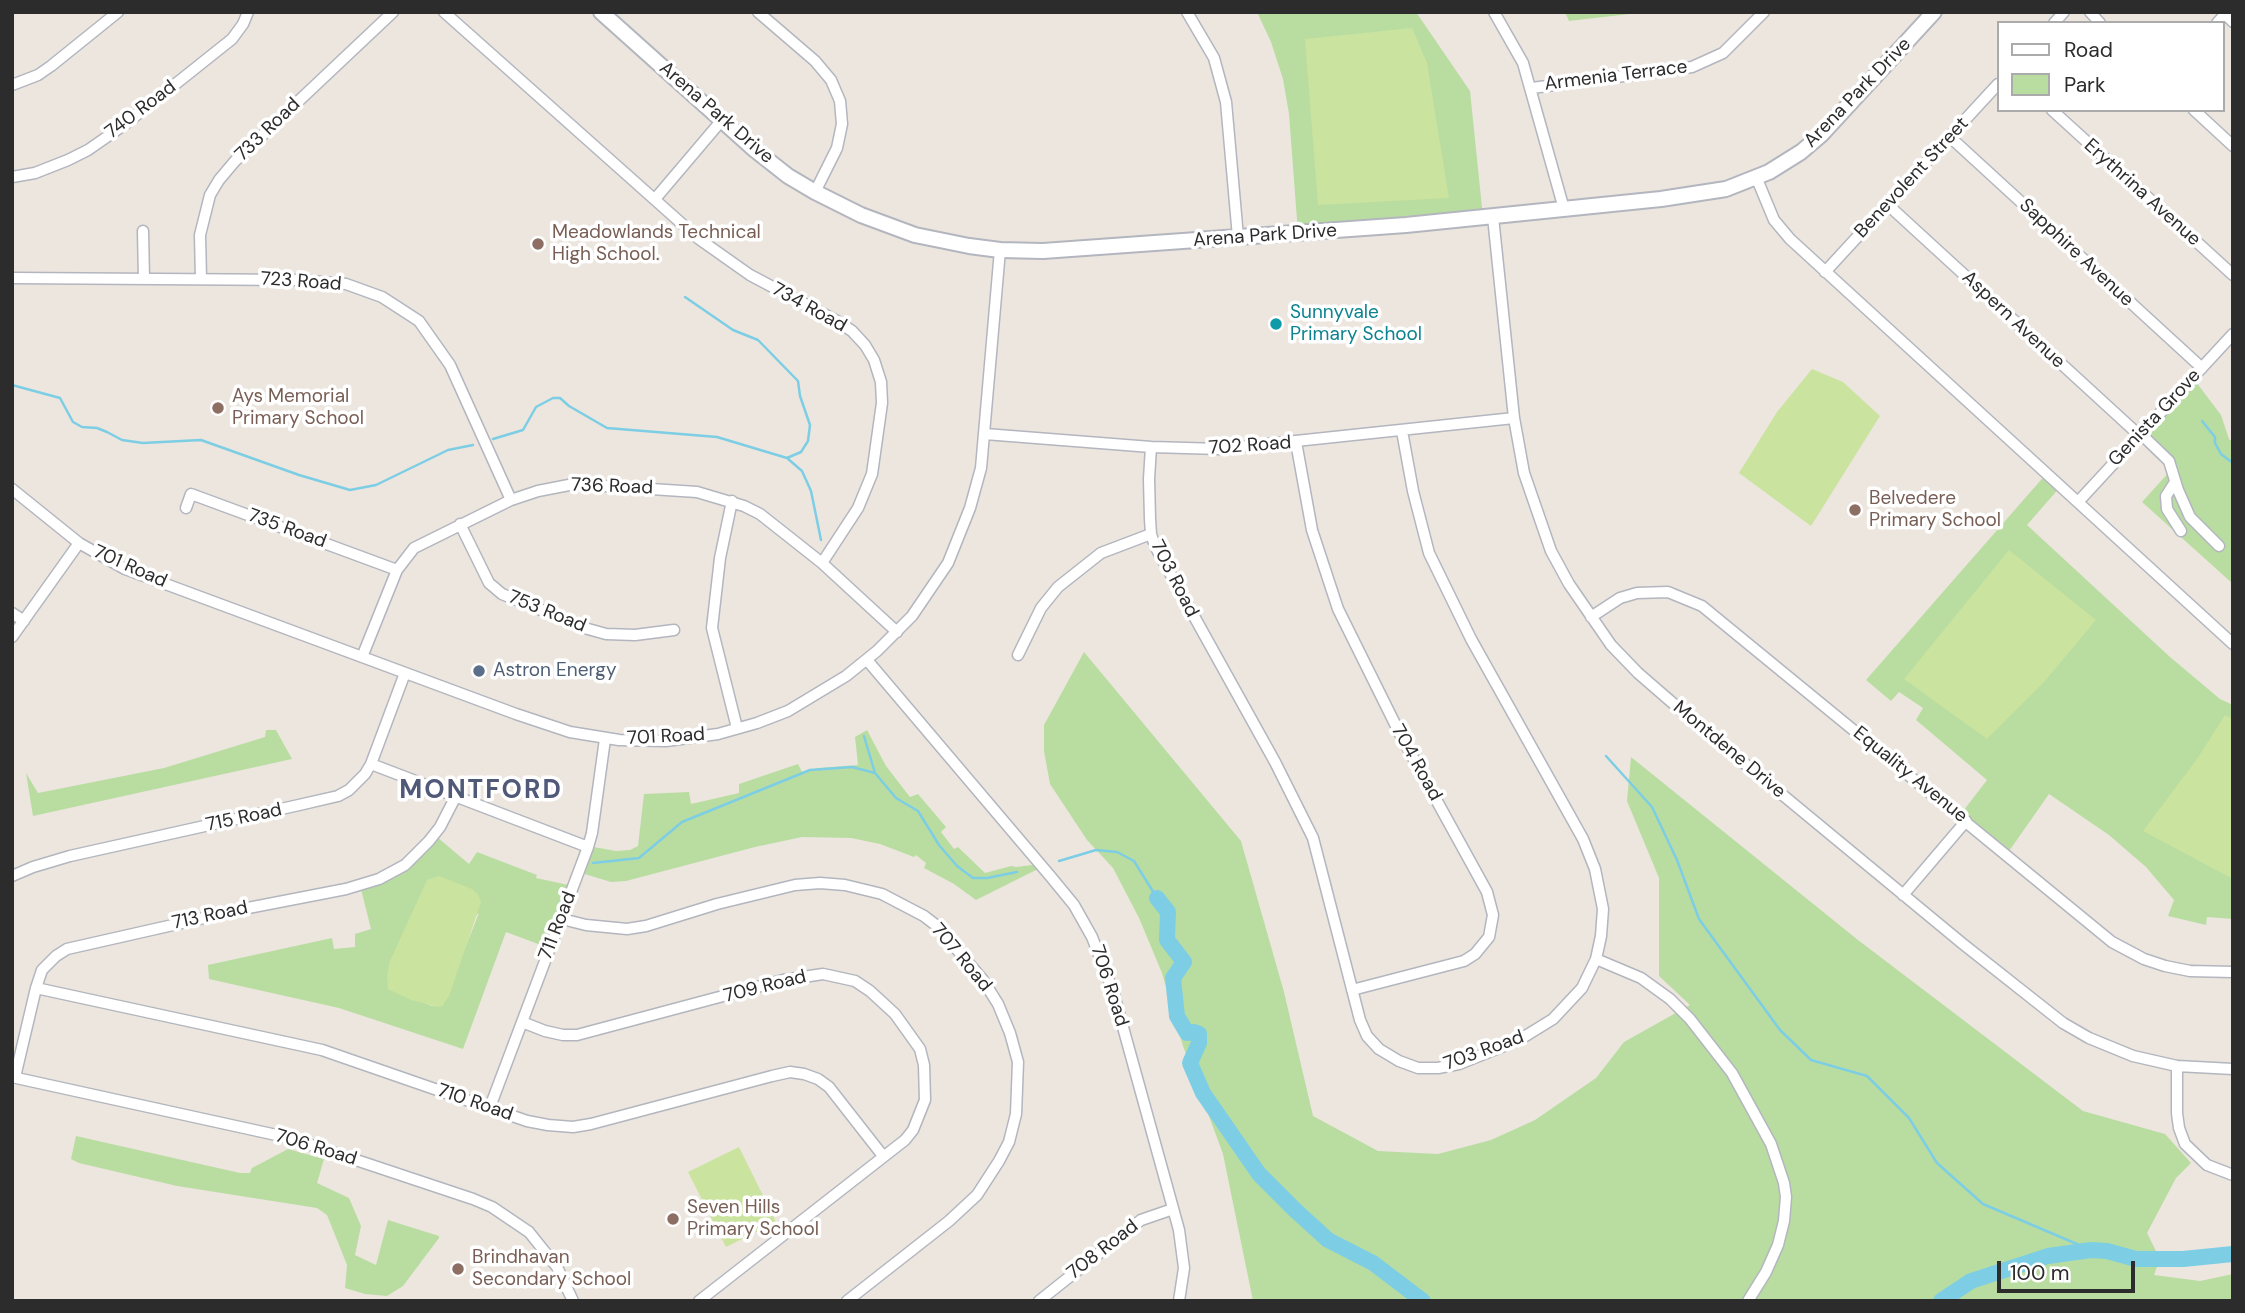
<!DOCTYPE html>
<style>
body{margin:0}
#map{position:relative;width:2245px;height:1313px;overflow:hidden;background:#ece6df;font-family:"DM Sans",sans-serif}
canvas{display:block}
.frame{position:absolute;inset:0;border:14px solid #2c2c2c;pointer-events:none}
.legend{position:absolute;left:1997px;top:21px;width:228px;height:91px;box-sizing:border-box;background:#fff;border:2px solid #ababab;margin:0;padding:9px 12px;list-style:none;font-size:21px;color:#2c2c2c}
.legend li{display:flex;align-items:center;gap:14px;height:35px}
.legend b{width:35px;border:2px solid #ababab}
.scale{position:absolute;left:1997px;top:1261px;width:138px;height:32px;box-sizing:border-box;border:4px solid #2c2c2c;border-top:0;padding-left:9px;font-size:21px;line-height:24px;white-space:nowrap;color:#2c2c2c;-webkit-text-stroke:5px #fff;paint-order:stroke}
</style>
<div id="map">
<canvas width="2245" height="1313"></canvas>
<div class="frame"></div>
<ul class="legend">
<li><b style="height:9px;background:#fff"></b>Road</li>
<li><b style="height:19px;background:#b9dda1"></b>Park</li>
</ul>
<div class="scale">100 m</div>
</div>
<script>
const c = document.querySelector('canvas').getContext('2d');
c.lineJoin = 'round';
function paint(path, color) {
  c.fillStyle = color;
  c.fill(path, 'evenodd');
}
function toPath(rows) {
  const path = new Path2D();
  for (const r of rows) {
    path.moveTo(r[0], r[1]);
    for (let i = 2; i < r.length; i += 2) path.lineTo(r[i], r[i + 1]);
  }
  return path;
}
function trace(path, color, width, dash) {
  c.strokeStyle = color;
  c.lineWidth = width;
  c.lineCap = dash ? 'butt' : 'round';
  c.setLineDash(dash || []);
  c.stroke(path);
}
function write(font, color, halo, rows, align = 'center') {
  c.font = font + ' "DM Sans",sans-serif';
  c.lineWidth = 7;
  c.setLineDash([]);
  c.textBaseline = 'middle';
  c.strokeStyle = halo;
  c.fillStyle = color;
  for (const [text, x, y, turn = 0] of rows) {
    c.save();
    c.translate(x, y);
    c.rotate((+turn || 0) * Math.PI / 180);
    c.textAlign = isNaN(turn) ? turn : align;
    if (halo) c.strokeText(text, 0, 0);
    c.fillText(text, 0, 0);
    c.restore();
  }
}
paint(toPath([
 [1257,12,1416,12,1470,91,1483,217,1298,233,1289,114,1283,79,1271,42],
 [1565,12,1647,12,1569,21],
 [2193,378,2221,415,2229,439,2233,442,2233,584,2142,502,2171,470,2140,433],
 [2047,473,2061,486,2027,525,2170,657,2220,699,2233,705,2233,919,2207,917,2206,925,2168,916,2174,900,2146,867,2109,835,2049,794,2007,854,1960,815,1987,780,1916,720,1923,708,1899,692,1891,701,1866,680],
 [1084,652,1241,841,1284,992,1313,1116,1378,1151,1438,1154,1491,1140,1535,1120,1596,1078,1624,1042,1690,1005,1659,976,1659,878,1627,801,1631,757,1858,940,2083,1111,2165,1134,2191,1163,2176,1178,2147,1233,2160,1259,2154,1275,2200,1281,2233,1274,2233,1301,1253,1301,1223,1154,1183,1046,1162,973,1139,918,1113,868,1087,840,1050,784,1044,751,1044,725],
 [266,730,276,730,292,759,33,816,26,773,38,793,164,768,265,737],
 [867,730,886,766,910,797,918,794,946,827,941,832,954,849,958,847,985,873,1011,866,1016,867,1040,864,1042,867,976,900,954,884,924,868,926,863,916,855,914,857,880,844,851,838,802,837,755,847,626,881,611,882,578,872,588,846,616,851,630,850,638,846,644,794,689,792,691,804,739,793,739,784,798,764,802,772,819,768,858,765,855,737],
 [437,837,469,864,477,852,537,875,536,878,573,886,549,948,506,932,463,1049,339,1008,209,979,208,965,332,938,334,949,355,947,355,934,371,929,361,889,379,882],
 [479,913,442,1006,432,1006,388,989],
 [76,1136,240,1173,250,1173,252,1168,288,1149,324,1159,317,1183,349,1198,361,1226,355,1255,376,1265,388,1220,439,1236,439,1238,403,1286,387,1296,365,1294,345,1288,347,1265,327,1215,317,1208,177,1186,79,1163,71,1159]
]), '#b9dda1');
paint(toPath([
 [1412,28,1427,63,1449,198,1318,205,1305,39],
 [1812,369,1843,382,1880,416,1811,526,1739,473,1777,412],
 [2009,550,2096,620,2044,682,1987,739,1904,679],
 [2225,715,2233,719,2233,879,2143,831,2197,759],
 [439,876,472,889,478,894,481,902,449,996,442,1006,438,1007,411,1000,388,989,387,975,390,961,427,880],
 [739,1147,776,1222,726,1247,688,1172]
]), '#cae39e');
trace(toPath([
 [685,297,733,330,758,340,798,381,800,396,810,425,808,441,801,452,787,458],
 [12,385,60,398,73,422,82,427,97,428,107,432,122,440,143,443,201,440,299,475,350,490,376,485,448,450,473,445],
 [2202,421,2215,437,2215,443,2221,454,2233,463],
 [493,439,523,430,536,407,553,398,560,398,569,406,607,428,717,437,787,458,802,471,811,491,821,540],
 [864,736,875,773,896,798,918,811,939,845,957,866,973,878,987,878,1017,872],
 [1606,756,1652,807,1677,860,1699,919,1780,1030,1811,1060,1867,1076,1909,1118,1937,1163,1983,1204,2091,1250],
 [1059,861,1096,850,1117,852,1134,861,1157,898],
 [593,863,639,858,682,822,810,770,852,767,875,773]
]), '#7dcee4', 2.5);
trace(toPath([
 [1157,898,1168,912,1167,940,1184,962,1173,978,1177,1016,1187,1033,1194,1032,1199,1034,1199,1043,1190,1063,1203,1093,1259,1174,1295,1210,1328,1240,1373,1263,1423,1301],
 [1941,1301,1971,1281,2048,1256,2091,1250,2107,1251,2136,1259,2183,1259,2233,1254]
]), '#7dcee4', 16);
const street = toPath([
 [444,12,699,239,750,275,837,321,852,331,865,345,874,360,881,382,882,403,872,474,858,508,822,563],
 [758,12,815,61,831,80,840,101,842,124,837,148,815,192],
 [1187,12,1214,58,1226,102,1238,237],
 [1494,12,1523,63,1564,209],
 [2090,12,2100,23],
 [2225,14,2233,22],
 [2054,23,2064,12],
 [2217,23,2227,12],
 [12,85,38,75,51,66,118,12],
 [1532,88,1692,67,1723,53,1764,12],
 [2052,110,2233,275],
 [2194,110,2233,146],
 [1950,137,2202,368],
 [12,177,35,173,68,160,88,150,124,125,232,39,243,24,248,12],
 [1757,179,1774,220,1790,239,2233,644],
 [655,199,722,120],
 [1887,204,2139,435],
 [1493,217,1514,418,1524,473,1551,551,1569,584,1611,645,1638,673,1698,725,1963,944,2063,1023,2089,1038,2133,1056,2177,1066,2233,1069],
 [143,231,144,279],
 [1825,272,1998,84],
 [12,278,299,280,346,284,382,297,419,321,450,365,511,500],
 [201,279,200,235,210,195,219,180,235,161,393,12],
 [2140,433,2169,461,2178,490,2190,517,2219,546],
 [985,434,1151,447,1220,449,1514,418],
 [1296,442,1312,530,1338,609,1400,734,1487,892,1493,915,1489,937,1475,954,1464,961,1352,990],
 [1151,447,1149,479,1150,519,1151,534,1155,546,1275,762,1313,838,1360,1020,1367,1036,1379,1049,1399,1061,1418,1068,1438,1068,1459,1064,1519,1040,1553,1019,1582,988,1596,959,1601,936,1603,909,1595,869,1583,839,1471,639,1429,553,1413,491,1402,431],
 [2175,482,2166,496,2167,509,2181,531],
 [12,489,79,543,125,569,516,714,570,732,619,740,666,741,718,734,757,723,788,711,846,676,877,651,912,616,948,563,970,508,981,468,1000,250],
 [732,501,720,558,712,628,737,728],
 [2078,502,2233,334],
 [186,508,191,494,397,570],
 [460,524,489,583,502,594,588,629,606,634,635,635,674,630],
 [12,613,24,621],
 [1591,617,1620,598,1637,593,1668,592,1702,606,2112,942,2144,959,2165,966,2190,971,2233,972],
 [12,637,79,543],
 [1018,655,1041,608,1058,587,1101,553,1151,534],
 [362,657,397,570,414,548,511,500,538,491,574,484,697,492,744,506,760,514,822,563,897,632],
 [867,660,1051,877,1074,905,1092,937,1113,991,1179,1230,1184,1268,1179,1301],
 [371,764,588,847],
 [12,876,33,867,70,856,299,805,338,796,349,790,365,774,371,764,405,673],
 [1903,895,1966,821],
 [562,919,586,925,627,929,646,926,717,904,795,885,820,883,845,885,882,894,924,916,937,926,983,980,998,1004,1010,1033,1018,1062,1016,1114,1009,1142,999,1161,977,1195,949,1221,847,1301],
 [1596,959,1641,978,1670,999,1690,1019,1732,1073,1771,1144,1784,1183,1786,1197,1784,1221,1778,1245,1766,1272,1748,1301],
 [36,988,322,1050,527,1121,548,1125,573,1127,591,1124,772,1076,790,1072,804,1074,818,1079,829,1087,883,1156],
 [522,1022,545,1031,563,1035,577,1035,783,980,823,974,855,981,870,991,895,1014,920,1049,924,1065,925,1100,913,1130,905,1140,699,1301],
 [2177,1066,2177,1113,2179,1128,2185,1144,2207,1165,2233,1175],
 [12,1077,290,1138,473,1199,492,1207,529,1232,557,1267,573,1301],
 [15,1077,36,988,42,970,56,956,67,949,89,944,248,908,346,889,379,879,405,865,429,841,440,827,456,796],
 [490,1107,588,847,592,833,605,739],
 [1039,1301,1141,1220,1173,1209]
]);
const secondary = toPath([
 [601,12,755,150,788,176,815,192,861,215,915,235,969,246,1000,250,1043,251,1406,225,1661,199,1726,189,1769,172,1801,152,1821,135,1934,12]
]);
trace(street, '#b3b6be', 13);
trace(secondary, '#b3b6be', 18);
trace(street, '#fff', 10);
trace(secondary, '#fff', 14);
for (const [x, y, r, color] of [
 [538,244,7,"#8d6e63"],
 [1276,324,7,"#0f9aa8"],
 [218,408,7,"#8d6e63"],
 [1855,510,7,"#8d6e63"],
 [479,671,7,"#5c6f8a"],
 [673,1219,7,"#8d6e63"],
 [458,1269,7,"#8d6e63"]
]) {
  const dot = new Path2D();
  dot.arc(x, y, r, 0, 2 * Math.PI);
  c.fillStyle = color;
  c.fill(dot);
  trace(dot, '#fff', 2.5);
}
write('19px', '#2c2c2c', '#fff', [
 ["Armenia Terrace",1616,76,-7],
 ["Arena Park Drive",1858,93,-46],
 ["740 Road",141,110,-37],
 ["Arena Park Drive",716,113,41],
 ["733 Road",268,130,-44],
 ["Benevolent Street",1912,178,-47],
 ["Erythrina Avenue",2142,193,42],
 ["Arena Park Drive",1265,236,-4],
 ["Sapphire Avenue",2076,253,43],
 ["723 Road",301,282,4],
 ["734 Road",809,308,29],
 ["Aspern Avenue",2013,320,43],
 ["Genista Grove",2155,418,-47],
 ["702 Road",1250,446,-4],
 ["736 Road",612,487,2],
 ["735 Road",287,529,20],
 ["701 Road",130,567,24],
 ["703 Road",1174,579,63],
 ["753 Road",547,612,22],
 ["701 Road",666,737,-3],
 ["Montdene Drive",1729,750,40],
 ["704 Road",1416,763,61],
 ["Equality Avenue",1910,775,39],
 ["715 Road",244,818,-12],
 ["713 Road",210,916,-12],
 ["711 Road",558,926,-69],
 ["707 Road",961,958,50],
 ["706 Road",1109,986,72],
 ["709 Road",765,987,-14],
 ["703 Road",1484,1051,-20],
 ["710 Road",475,1103,19],
 ["706 Road",316,1148,17],
 ["708 Road",1103,1250,-38]
]);
write('19px', '#785e54', '#fff', [
 ["Meadowlands Technical",552,233],
 ["High School.",552,255],
 ["Ays Memorial",232,397],
 ["Primary School",232,419],
 ["Belvedere",1869,499],
 ["Primary School",1869,521],
 ["Seven Hills",687,1208],
 ["Primary School",687,1230],
 ["Brindhavan",472,1258],
 ["Secondary School",472,1280]
], 'left');
write('19px', '#0d838f', '#fff', [
 ["Sunnyvale",1290,313],
 ["Primary School",1290,335]
], 'left');
write('19px', '#4e5e75', '#fff', [
 ["Astron Energy",493,671]
], 'left');
c.letterSpacing = '2px';
write('bold 26px', '#505978', '#fff', [
 ["MONTFORD",481,791]
]);
c.letterSpacing = '0px';
</script>
